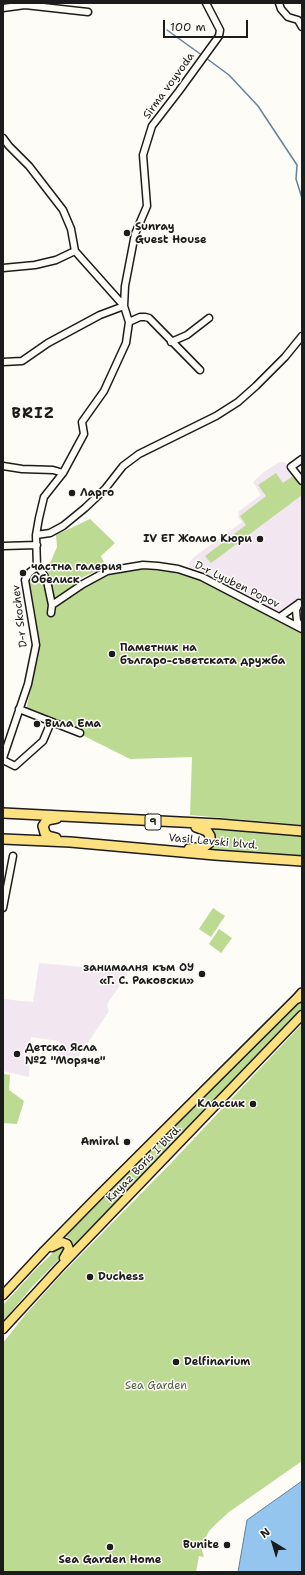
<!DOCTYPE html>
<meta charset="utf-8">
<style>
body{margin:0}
#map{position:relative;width:305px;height:1575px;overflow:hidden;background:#fdfcf7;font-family:"Shantell Sans",sans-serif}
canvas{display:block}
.frame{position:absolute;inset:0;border:4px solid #1c1c1c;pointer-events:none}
.north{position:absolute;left:253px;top:1523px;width:40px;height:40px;-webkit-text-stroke:3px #fdfcf7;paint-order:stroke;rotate:322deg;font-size:11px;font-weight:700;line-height:16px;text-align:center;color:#1c1c1c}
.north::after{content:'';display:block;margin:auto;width:14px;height:18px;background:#1c1c1c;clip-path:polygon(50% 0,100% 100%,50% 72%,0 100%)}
.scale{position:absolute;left:163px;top:20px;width:85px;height:18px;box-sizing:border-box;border:2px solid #1c1c1c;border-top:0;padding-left:5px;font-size:12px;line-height:14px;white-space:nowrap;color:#1c1c1c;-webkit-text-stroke:3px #fdfcf7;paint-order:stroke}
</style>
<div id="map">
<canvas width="305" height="1575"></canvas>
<div class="frame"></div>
<div class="north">N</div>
<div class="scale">100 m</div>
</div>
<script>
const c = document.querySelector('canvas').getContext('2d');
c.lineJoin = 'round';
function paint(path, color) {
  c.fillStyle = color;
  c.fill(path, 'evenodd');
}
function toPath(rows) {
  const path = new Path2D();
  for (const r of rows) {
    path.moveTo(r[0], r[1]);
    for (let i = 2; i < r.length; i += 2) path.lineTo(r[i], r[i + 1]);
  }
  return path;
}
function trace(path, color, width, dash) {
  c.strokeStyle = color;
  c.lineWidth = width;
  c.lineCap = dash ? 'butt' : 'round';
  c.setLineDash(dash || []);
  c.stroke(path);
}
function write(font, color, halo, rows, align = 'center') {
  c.font = font + ' "Shantell Sans",sans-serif';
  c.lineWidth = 3;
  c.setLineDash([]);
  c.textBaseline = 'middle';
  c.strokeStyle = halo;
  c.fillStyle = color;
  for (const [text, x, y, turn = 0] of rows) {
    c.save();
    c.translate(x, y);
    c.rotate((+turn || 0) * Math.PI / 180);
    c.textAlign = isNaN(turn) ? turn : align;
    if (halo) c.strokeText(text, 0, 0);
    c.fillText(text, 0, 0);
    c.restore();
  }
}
paint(toPath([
 [280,462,285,462,302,486,302,595,279,613,190,569,189,563,194,557,242,522,238,517,239,511,261,495,253,482,264,472],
 [39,963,126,971,128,974,109,1001,107,1005,109,1011,73,1065,58,1055,64,1045,58,1041,31,1037,29,1077,3,1071,3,999,33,1002]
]), '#f2e7f0');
paint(toPath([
 [276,473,283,483,293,476,302,488,302,495,211,563,205,556,246,525,240,516,266,496,258,485],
 [90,519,115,543,101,556,106,567,76,580,93,580,112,573,143,569,171,572,200,580,302,634,302,825,190,815,192,757,130,759,74,731,26,712,38,645,30,589,30,578,45,569,51,561,57,547,56,535],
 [208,827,302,833,302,856,207,849],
 [213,908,225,916,211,937,199,929],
 [219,929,232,938,221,953,209,944],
 [302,999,302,1009,77,1244,73,1245,71,1240,64,1235],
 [302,1024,302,1461,229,1512,217,1523,209,1531,201,1547,204,1557,199,1556,196,1572,3,1572,3,1343,25,1315,61,1275,171,1163],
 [3,1074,10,1075,9,1090,24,1101,17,1124,3,1123],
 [60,1246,65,1247,64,1254,31,1288,3,1322,3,1305,37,1268]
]), '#bdda93');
const water = toPath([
 [302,1481,302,1572,238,1572,247,1520,302,1481]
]);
paint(water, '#93c5ef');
trace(water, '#63819b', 1);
trace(toPath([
 [167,30,203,56],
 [206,58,229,75,258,106,297,165,296,179,302,198]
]), '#63819b', 1.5);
const minor = toPath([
 [279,3,281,9,288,17,298,20,302,27],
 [3,8,25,5,88,12],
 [3,138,9,146,29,166,63,210,71,229,75,251,124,306,100,315,48,343,22,361,3,362],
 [3,268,35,265,56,260,75,251],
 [129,322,140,317,145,317,149,318,200,370],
 [171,342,187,335,209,318],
 [302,459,291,467,302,481],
 [3,466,22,469,53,470,63,473],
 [36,535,50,533,63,526,85,508,105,489,123,466,139,454,216,416,238,402,256,386,285,357,302,336],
 [3,546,37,545],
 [37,567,36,535,39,518,44,497,63,473,84,434,82,422,104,391,126,343,129,322,124,306,125,286,135,234,147,206,143,155,152,126,179,91,219,36,220,30,206,3],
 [37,567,42,572,47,581,52,605,51,613],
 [299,603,296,610,297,621,301,627],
 [52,605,83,584,107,571,143,565,158,566,178,569,202,577,302,629],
 [280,617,298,604],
 [19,709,80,733],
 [3,758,28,684,36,645,25,580,30,572,37,567],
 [3,760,15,766,43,741,51,722],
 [3,908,13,856]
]);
const major = toPath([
 [52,1247,62,1242,67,1244,69,1249,64,1258],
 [3,1295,44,1251,97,1197,302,993],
 [3,1329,59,1268,302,1015]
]);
const highway = toPath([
 [3,813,219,824,302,831],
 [56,838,48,836,45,833,43,826,47,820,57,818],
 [3,839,70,842,215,855,302,861],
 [189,849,204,847,209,843,210,839,210,836,207,831,196,827],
 [298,998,302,993]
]);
trace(minor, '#1c1c1c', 9);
trace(major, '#1c1c1c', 11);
trace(highway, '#1c1c1c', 12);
trace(minor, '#fdfcf7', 6);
trace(major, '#fde080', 8);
trace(highway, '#fde080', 9);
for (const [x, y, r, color] of [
 [127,233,4,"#1c1c1c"],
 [72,493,4,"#1c1c1c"],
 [260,539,4,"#1c1c1c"],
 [23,573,4,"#1c1c1c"],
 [112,654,4,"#1c1c1c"],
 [37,724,4,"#1c1c1c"],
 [202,974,4,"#1c1c1c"],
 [17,1054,4,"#1c1c1c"],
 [253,1104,4,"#1c1c1c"],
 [127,1142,4,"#1c1c1c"],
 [90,1277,4,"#1c1c1c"],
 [176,1362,4,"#1c1c1c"],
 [227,1545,4,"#1c1c1c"],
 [110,1547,4,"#1c1c1c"]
]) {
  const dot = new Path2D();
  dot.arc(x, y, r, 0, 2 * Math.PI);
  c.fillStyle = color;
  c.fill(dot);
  trace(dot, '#fdfcf7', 1.5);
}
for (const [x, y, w] of [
 [153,822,16]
]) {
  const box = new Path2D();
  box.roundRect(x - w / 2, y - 8, w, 16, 3);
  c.fillStyle = '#fdfcf7';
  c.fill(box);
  trace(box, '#1c1c1c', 1);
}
write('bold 10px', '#1c1c1c', null, [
 ["9",153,822]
]);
write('11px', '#1c1c1c', '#fdfcf7', [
 ["Sirma voyvoda",169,86,-54],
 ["D-r Lyuben Popov",237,585,26],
 ["D-r Skochev",20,616,-97],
 ["Vasil Levski blvd.",213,842,5],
 ["Knyaz Boris I blvd.",144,1164,-46]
]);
write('bold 11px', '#1c1c1c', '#fdfcf7', [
 ["Sunray",135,227],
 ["Guest House",135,240],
 ["Ларго",80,493],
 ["IV ЕГ Жолио Кюри",252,539,"right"],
 ["частна галерия",31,567],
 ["Обелиск",31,580],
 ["Паметник на",120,648],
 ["българо-съветската дружба",120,661],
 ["Вила Ема",45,724],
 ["занималня към ОУ",194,968,"right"],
 ["«Г. С. Раковски»",194,981,"right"],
 ["Детска Ясла",25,1048],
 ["№2 \"Моряче\"",25,1061],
 ["Классик",245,1104,"right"],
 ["Amiral",119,1142,"right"],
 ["Duchess",98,1277],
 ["Delfinarium",184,1362],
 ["Bunite",219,1545,"right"],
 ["Sea Garden Home",110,1560,"center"]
], 'left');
write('11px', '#545e46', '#fdfcf7', [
 ["Sea Garden",156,1386]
]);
c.letterSpacing = '1px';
write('bold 15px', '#1c1c1c', '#fdfcf7', [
 ["BRIZ",33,414]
]);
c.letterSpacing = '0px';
</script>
